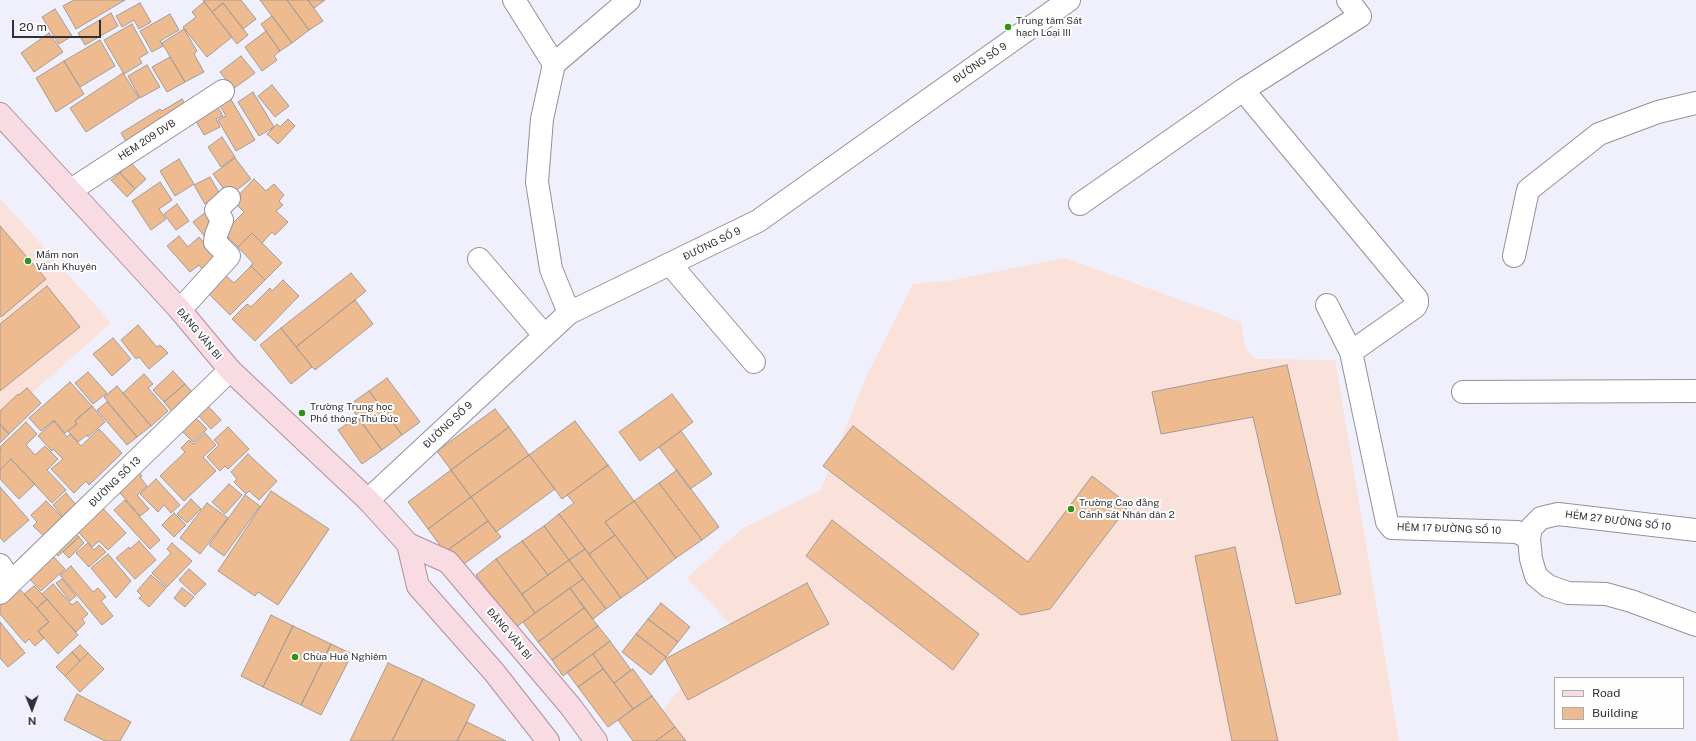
<!DOCTYPE html>
<meta charset="utf-8">
<style>
body{margin:0}
#map{position:relative;width:1696px;height:741px;overflow:hidden;background:#eff0fb;font-family:"Public Sans",sans-serif}
canvas{display:block}
.legend{position:absolute;left:1554px;top:677px;width:130px;height:52px;box-sizing:border-box;background:#fefefe;border:1px solid #acacae;margin:0;padding:5px 7px;list-style:none;font-size:12px;color:#313135}
.legend li{display:flex;align-items:center;gap:8px;height:20px}
.legend b{width:20px;border:1px solid #acacae}
.north{position:absolute;left:12px;top:689px;width:40px;height:40px;-webkit-text-stroke:3px #fefefe;paint-order:stroke;rotate:179deg;font-size:11px;font-weight:700;line-height:16px;text-align:center;color:#313135}
.north::after{content:'';display:block;margin:auto;width:14px;height:18px;background:#313135;clip-path:polygon(50% 0,100% 100%,50% 72%,0 100%)}
.scale{position:absolute;left:12px;top:20px;width:89px;height:18px;box-sizing:border-box;border:2px solid #313135;border-top:0;padding-left:5px;font-size:12px;line-height:14px;white-space:nowrap;color:#313135;-webkit-text-stroke:3px #fefefe;paint-order:stroke}
</style>
<div id="map">
<canvas width="1696" height="741"></canvas>
<ul class="legend">
<li><b style="height:5px;background:#f9dbe3"></b>Road</li>
<li><b style="height:11px;background:#eebb91"></b>Building</li>
</ul>
<div class="north">N</div>
<div class="scale">20 m</div>
</div>
<script>
const c = document.querySelector('canvas').getContext('2d');
c.lineJoin = 'round';
function paint(path, color) {
  c.fillStyle = color;
  c.fill(path, 'evenodd');
}
function toPath(rows) {
  const path = new Path2D();
  for (const r of rows) {
    path.moveTo(r[0], r[1]);
    for (let i = 2; i < r.length; i += 2) path.lineTo(r[i], r[i + 1]);
  }
  return path;
}
function trace(path, color, width, dash) {
  c.strokeStyle = color;
  c.lineWidth = width;
  c.lineCap = dash ? 'butt' : 'round';
  c.setLineDash(dash || []);
  c.stroke(path);
}
function write(font, color, halo, rows, align = 'center') {
  c.font = font + ' "Public Sans",sans-serif';
  c.lineWidth = 4;
  c.setLineDash([]);
  c.textBaseline = 'middle';
  c.strokeStyle = halo;
  c.fillStyle = color;
  for (const [text, x, y, turn = 0] of rows) {
    c.save();
    c.translate(x, y);
    c.rotate((+turn || 0) * Math.PI / 180);
    c.textAlign = isNaN(turn) ? turn : align;
    if (halo) c.strokeText(text, 0, 0);
    c.fillText(text, 0, 0);
    c.restore();
  }
}
paint(toPath([
 [0,198,111,323,0,421],
 [1065,258,1241,322,1245,347,1255,359,1335,360,1399,741,638,741,731,625,687,578,743,528,821,490,865,379,913,284,954,280]
]), '#fae1d9');
const building = toPath([
 [74,0,125,0,76,29,63,6,74,0],
 [203,0,241,0,256,19,243,29,223,3,212,12,203,0],
 [260,0,287,0,309,30,292,43,260,0],
 [287,0,308,0,323,21,309,30,287,0],
 [308,0,325,0,314,8,308,0],
 [204,2,232,37,207,57,183,27,196,17,192,12,204,2],
 [140,3,151,22,139,29,134,20,122,27,116,16,140,3],
 [223,3,248,35,237,44,212,12,223,3],
 [55,9,72,36,59,44,42,17,55,9],
 [111,13,118,26,85,45,78,33,111,13],
 [170,14,179,30,160,41,163,46,152,52,140,31,170,14],
 [272,16,292,43,280,51,261,24,272,16],
 [132,24,148,53,139,58,142,63,124,74,104,40,132,24],
 [184,29,197,51,194,54,204,72,185,82,162,43,184,29],
 [266,31,280,51,274,56,277,60,262,71,245,47,266,31],
 [49,33,63,52,34,72,21,53,49,33],
 [100,40,115,66,80,87,64,61,100,40],
 [241,56,255,73,233,89,220,72,241,56],
 [170,57,185,82,167,92,152,67,170,57],
 [64,61,84,94,56,112,36,78,64,61],
 [147,65,160,87,140,98,128,76,147,65],
 [123,73,139,98,86,132,70,108,123,73],
 [272,85,289,106,275,117,258,96,272,85],
 [253,92,274,127,259,136,238,102,253,92],
 [227,93,255,140,236,151,218,120,226,116,216,99,227,93],
 [182,99,193,118,136,158,121,133,160,109,162,111,182,99],
 [214,100,223,116,216,119,220,127,204,135,188,107,214,100],
 [288,119,295,126,278,144,267,134,277,124,280,127,288,119],
 [222,137,235,157,221,167,208,147,222,137],
 [235,158,251,179,229,196,213,174,235,158],
 [179,159,194,184,175,196,160,171,179,159],
 [130,162,146,179,135,189,120,173,130,162],
 [120,173,135,189,127,197,111,180,120,173],
 [210,177,221,196,205,204,194,185,210,177],
 [254,179,266,191,274,184,284,195,279,201,283,205,276,211,288,222,275,235,272,232,262,243,252,233,238,247,223,233,244,212,233,201,254,179],
 [160,182,172,200,159,209,166,219,151,230,132,201,160,182],
 [177,204,189,221,176,230,164,214,177,204],
 [206,212,219,227,206,238,193,222,206,212],
 [0,226,46,279,1,317,0,315,0,226],
 [252,233,282,263,265,280,251,266,253,263,238,247,252,233],
 [179,236,188,247,199,237,218,260,204,271,199,265,190,272,167,246,179,236],
 [251,266,265,280,230,315,207,292,224,274,234,283,251,266],
 [351,273,366,291,296,347,281,328,351,273],
 [283,280,299,296,255,341,232,319,247,304,251,307,270,288,272,291,283,280],
 [47,286,80,327,0,391,0,324,47,286],
 [355,300,373,324,315,370,296,347,355,300],
 [138,325,157,347,160,345,168,353,149,369,139,357,136,359,121,340,138,325],
 [281,328,312,367,291,384,260,345,281,328],
 [113,338,131,359,112,376,93,354,113,338],
 [1287,365,1341,594,1296,604,1253,417,1161,434,1152,392,1287,365],
 [173,371,185,384,164,402,153,390,173,371],
 [88,372,107,393,93,404,75,383,88,372],
 [144,374,153,384,148,388,168,411,151,426,123,393,144,374],
 [387,378,420,422,402,435,369,391,387,378],
 [70,382,92,406,75,421,77,424,65,433,54,420,41,431,29,418,70,382],
 [185,384,195,395,174,414,164,402,185,384],
 [117,386,151,426,137,437,104,397,117,386],
 [27,388,41,403,9,434,0,424,0,411,18,394,19,395,27,388],
 [369,391,402,435,382,450,349,405,369,391],
 [672,394,693,422,640,461,619,432,672,394],
 [107,402,137,437,127,445,97,410,107,402],
 [92,406,105,422,88,437,87,435,78,442,68,431,77,424,75,421,92,406],
 [208,406,221,420,211,429,198,415,208,406],
 [495,409,509,427,451,470,437,451,495,409],
 [194,416,207,429,193,442,181,430,194,416],
 [357,417,382,450,362,464,338,430,357,417],
 [54,421,67,437,70,434,81,446,99,429,122,453,89,485,86,481,74,493,51,469,63,459,53,449,52,451,38,436,54,421],
 [575,421,608,465,562,499,529,455,575,421],
 [26,422,37,434,26,445,35,455,45,446,58,459,47,470,66,490,52,503,11,459,0,470,0,451,1,450,0,447,26,422],
 [0,424,9,434,0,443,0,424],
 [853,426,1028,562,1092,476,1129,505,1050,609,1021,615,823,466,853,426],
 [228,427,249,449,228,469,225,466,220,471,207,457,219,445,214,440,228,427],
 [509,427,529,455,471,497,451,470,509,427],
 [681,431,712,474,690,489,659,447,681,431],
 [205,433,216,445,203,457,216,471,184,501,160,476,185,452,181,448,189,440,193,444,205,433],
 [248,454,277,481,259,500,249,491,246,494,234,482,237,479,231,472,248,454],
 [529,455,555,489,496,532,471,497,529,455],
 [11,459,35,484,19,499,0,479,0,470,11,459],
 [608,465,634,501,605,522,615,535,589,554,559,514,574,503,567,495,608,465],
 [136,469,142,476,140,477,147,486,137,495,149,509,140,516,115,487,136,469],
 [451,470,471,497,428,529,408,502,451,470],
 [677,470,719,527,702,540,659,483,677,470],
 [156,479,180,505,171,513,164,505,158,512,140,494,156,479],
 [659,483,702,540,676,558,634,501,659,483],
 [229,484,242,495,225,514,212,502,229,484],
 [0,487,29,520,4,542,0,537,0,487],
 [271,491,329,529,278,605,258,592,255,596,218,571,271,491],
 [66,493,77,506,64,518,53,505,66,493],
 [245,495,260,506,224,556,209,545,245,495],
 [471,497,488,521,445,552,428,529,471,497],
 [191,499,201,509,187,523,177,514,191,499],
 [125,500,160,540,150,549,114,510,125,500],
 [46,501,65,520,46,538,33,526,37,522,31,515,46,501],
 [634,501,676,558,648,579,605,522,634,501],
 [98,503,126,533,108,550,99,541,92,547,73,526,98,503],
 [207,503,228,518,200,554,180,538,207,503],
 [174,513,186,525,174,537,162,525,174,513],
 [559,514,585,549,569,560,544,526,559,514],
 [832,520,979,634,953,670,806,556,832,520],
 [488,521,501,537,457,569,445,552,488,521],
 [544,526,569,560,548,575,522,541,544,526],
 [73,530,79,537,58,556,52,549,73,530],
 [615,535,648,579,621,598,589,554,615,535],
 [79,537,84,543,69,558,63,552,79,537],
 [139,541,156,560,135,579,116,558,129,547,130,549,139,541],
 [522,541,548,575,522,594,496,559,522,541],
 [88,543,94,550,99,545,106,552,89,567,76,553,88,543],
 [172,543,192,561,167,587,152,573,171,553,167,549,172,543],
 [1235,547,1278,741,1232,741,1195,556,1235,547],
 [585,549,621,598,606,609,569,560,585,549],
 [49,552,65,569,41,591,25,574,49,552],
 [108,554,131,581,116,598,91,568,108,554],
 [496,559,535,613,515,628,476,575,496,559],
 [569,560,583,579,535,613,522,594,569,560],
 [71,566,93,592,98,588,106,597,101,601,113,616,102,625,60,575,71,566],
 [189,569,206,584,195,595,179,580,189,569],
 [151,575,166,588,149,607,139,598,142,596,137,591,151,575],
 [62,579,76,596,70,601,56,583,62,579],
 [583,579,606,609,593,619,570,588,583,579],
 [807,583,829,624,688,700,665,659,807,583],
 [53,584,72,605,77,601,88,614,82,619,85,623,76,632,42,594,53,584],
 [17,586,49,622,38,631,44,638,35,646,29,639,25,643,0,614,0,596,17,586],
 [34,586,47,599,37,608,24,594,34,586],
 [182,588,194,597,185,607,174,598,182,588],
 [570,588,584,608,538,642,523,622,570,588],
 [47,599,78,635,58,654,38,631,49,622,37,608,47,599],
 [661,603,690,627,678,642,648,619,661,603],
 [584,608,598,626,552,660,538,642,584,608],
 [271,615,293,626,263,687,241,676,271,615],
 [648,619,678,642,666,657,636,634,648,619],
 [0,622,25,653,8,667,0,658,0,622],
 [293,626,331,644,301,705,263,687,293,626],
 [598,626,610,641,563,676,552,660,598,626],
 [636,634,666,657,651,675,622,652,636,634],
 [610,641,631,670,614,683,593,654,610,641],
 [331,644,352,654,321,715,301,705,331,644],
 [80,645,88,653,80,661,72,652,80,645],
 [72,652,80,661,65,676,56,667,72,652],
 [88,653,104,669,80,692,65,676,88,653],
 [593,654,603,669,578,687,567,672,593,654],
 [388,663,423,679,392,741,350,741,388,663],
 [603,669,633,709,608,727,578,687,603,669],
 [633,669,652,696,633,709,614,683,633,669],
 [423,679,475,705,457,741,392,741,423,679],
 [77,694,131,722,120,741,105,741,64,720,77,694],
 [652,696,675,727,656,741,633,741,618,720,652,696],
 [467,722,506,741,457,741,467,722],
 [675,727,686,741,656,741,675,727]
]);
paint(building, '#eebb91');
trace(building, '#a49b94', 1);
const minor = toPath([
 [514,0,554,64,542,119,537,182,551,269,569,313],
 [554,64,629,0],
 [1243,90,1417,299,1417,303,1415,307,1351,352],
 [71,190,223,91],
 [1080,204,1243,90,1360,16,1348,0],
 [1514,256,1528,190,1599,134,1658,112,1696,103],
 [479,259,544,335],
 [670,264,754,362],
 [1327,305,1351,352,1387,522,1392,528,1517,532,1529,538,1531,559,1536,576,1548,586,1568,593,1606,594,1631,601,1696,625],
 [180,310,229,256,215,242,216,235,222,220,216,210,229,198],
 [1463,392,1696,391],
 [368,500,569,313,758,221,1069,0],
 [1529,538,1531,528,1541,518,1558,514,1696,530],
 [0,565,11,582],
 [0,593,230,370]
]);
const major = toPath([
 [0,114,180,310,230,370,368,500,408,544,448,562,571,707,596,741],
 [408,544,418,586,494,672,548,741]
]);
trace(minor, '#91929c', 24);
trace(major, '#b0909a', 24);
trace(minor, '#fff', 22);
trace(major, '#f9dbe3', 22);
for (const [x, y, r, color] of [
 [1008,27,4,"#2e9316"],
 [28,261,4,"#2e9316"],
 [302,413,4,"#2e9316"],
 [1071,509,4,"#2e9316"],
 [295,657,4,"#2e9316"]
]) {
  const dot = new Path2D();
  dot.arc(x, y, r, 0, 2 * Math.PI);
  c.fillStyle = color;
  c.fill(dot);
  trace(dot, '#fefefe', 1.5);
}
write('10px', '#313135', '#fefefe', [
 ["Trung tâm Sát",1016,21],
 ["hạch Loại III",1016,33],
 ["Mầm non",36,255],
 ["Vành Khuyên",36,267],
 ["Trường Trung học",310,407],
 ["Phổ thông Thủ Đức",310,419],
 ["Trường Cao đẳng",1079,503],
 ["Cảnh sát Nhân dân 2",1079,515],
 ["Chùa Huê Nghiêm",303,657]
], 'left');
write('10px', '#313135', '#fefefe', [
 ["ĐƯỜNG SỐ 9",980,63,-35],
 ["HEM 209 DVB",147,140,-33],
 ["ĐƯỜNG SỐ 9",712,244,-26],
 ["ĐẶNG VĂN BI",199,334,50],
 ["ĐƯỜNG SỐ 9",448,425,-43],
 ["ĐƯỜNG SỐ 13",115,482,-44],
 ["HẺM 27 ĐƯỜNG SỐ 10",1618,521,7],
 ["HẺM 17 ĐƯỜNG SỐ 10",1449,529,2],
 ["ĐẶNG VĂN BI",509,634,50]
]);
</script>
